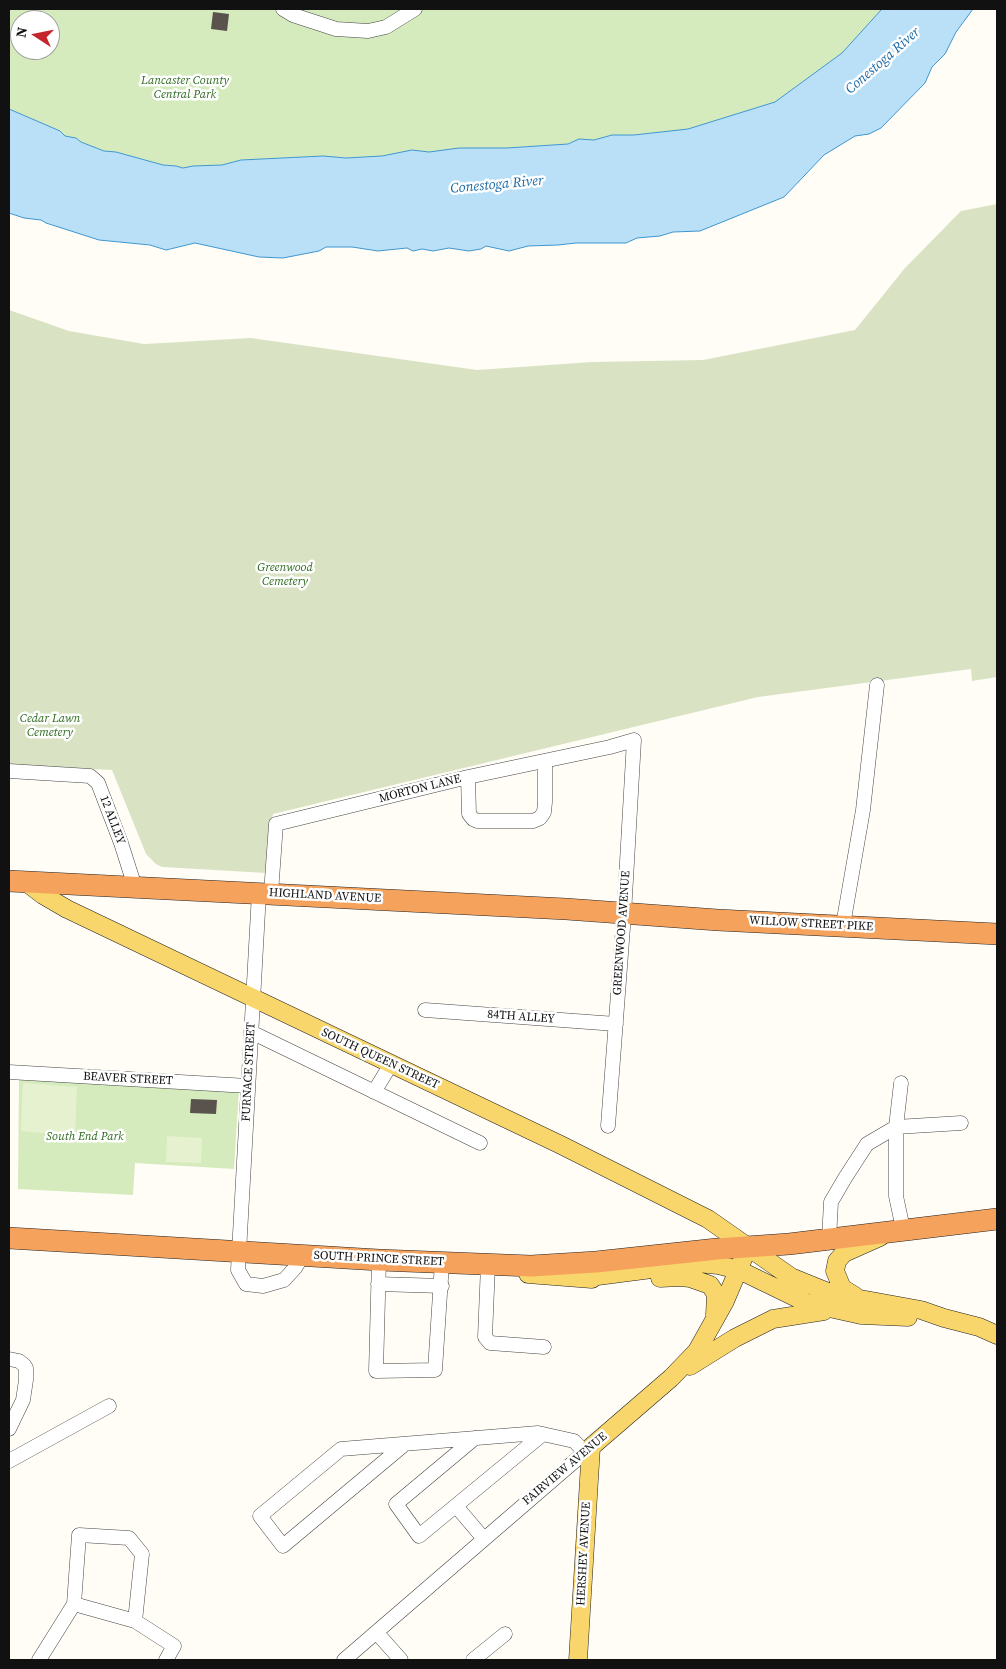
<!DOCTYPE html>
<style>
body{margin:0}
#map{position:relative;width:1006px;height:1669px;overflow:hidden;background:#fffdf5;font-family:"Source Serif 4",serif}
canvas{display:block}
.frame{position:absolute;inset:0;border:10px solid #111;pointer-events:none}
.north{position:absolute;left:10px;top:10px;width:50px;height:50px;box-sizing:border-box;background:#fff;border:1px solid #a0a0a0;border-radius:50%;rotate:281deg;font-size:14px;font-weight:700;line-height:20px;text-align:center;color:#111}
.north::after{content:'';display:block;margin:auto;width:18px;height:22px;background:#c4262e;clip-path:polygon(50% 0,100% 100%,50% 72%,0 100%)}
</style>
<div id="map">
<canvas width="1006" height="1669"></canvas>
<div class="frame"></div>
<div class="north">N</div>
</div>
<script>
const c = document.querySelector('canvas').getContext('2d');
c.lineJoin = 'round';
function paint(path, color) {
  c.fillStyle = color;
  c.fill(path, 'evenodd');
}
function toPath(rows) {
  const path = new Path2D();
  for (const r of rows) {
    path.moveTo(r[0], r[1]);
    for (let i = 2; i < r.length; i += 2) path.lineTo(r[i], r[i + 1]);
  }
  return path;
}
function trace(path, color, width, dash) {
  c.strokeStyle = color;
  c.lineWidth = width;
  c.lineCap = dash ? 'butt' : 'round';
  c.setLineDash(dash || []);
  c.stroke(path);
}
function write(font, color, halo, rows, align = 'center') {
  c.font = font + ' "Source Serif 4",serif';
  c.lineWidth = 5;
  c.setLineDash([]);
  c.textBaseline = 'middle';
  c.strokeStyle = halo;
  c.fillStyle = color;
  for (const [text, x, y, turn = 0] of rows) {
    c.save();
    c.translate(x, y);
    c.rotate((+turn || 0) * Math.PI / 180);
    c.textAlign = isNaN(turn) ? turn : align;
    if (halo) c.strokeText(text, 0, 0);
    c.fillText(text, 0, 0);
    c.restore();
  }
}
paint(toPath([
 [9,9,882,9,842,53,775,102,688,129,634,135,612,135,594,140,579,139,568,144,507,148,459,148,429,152,412,150,382,156,346,158,323,156,241,160,222,165,193,166,183,168,176,166,163,165,116,152,104,151,81,142,76,138,64,136,60,131,9,109],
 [20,20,50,20,50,50,20,50],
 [19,1076,239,1089,234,1169,135,1163,133,1195,18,1189]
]), '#d5ebbd');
paint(toPath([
 [997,204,997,677,972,681,971,669,758,697,273,814,266,873,162,867,156,864,146,854,112,770,9,765,9,310,69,331,144,344,251,338,477,370,592,362,703,360,855,330,905,268,961,211]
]), '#d9e3c4');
paint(toPath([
 [23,1083,77,1087,75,1136,21,1131],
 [167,1136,202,1138,201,1163,166,1162]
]), '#e6f2cf');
const water = toPath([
 [882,9,973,9,956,32,945,54,932,67,925,83,881,128,869,134,855,136,824,155,784,197,700,231,673,232,660,236,637,238,626,243,576,243,558,245,528,246,509,251,486,246,481,249,469,251,449,248,433,251,422,249,413,251,407,248,378,251,352,247,326,247,319,251,283,258,259,257,195,243,166,250,150,245,99,240,46,223,41,220,24,218,9,213,9,109,60,131,65,136,76,138,81,142,104,151,116,152,163,165,176,166,183,168,193,166,222,165,241,160,323,156,346,158,382,156,412,150,429,152,459,148,507,148,568,144,579,139,594,140,612,135,634,135,688,129,775,102,842,53,882,9]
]);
paint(water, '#b9e0f7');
trace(water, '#3f96cf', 1);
paint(toPath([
 [213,12,229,14,227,31,211,29],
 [191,1099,217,1100,216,1114,190,1113]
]), '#5a524d');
const minor = toPath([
 [283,9,293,15,336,29,368,31,386,27,415,9],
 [9,771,90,776,98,783,121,843,135,887],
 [468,777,469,814,473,819,477,821,533,821,540,818,544,812,545,802,545,761],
 [259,893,238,1270,246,1284,263,1286,284,1280,295,1268,303,1255],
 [271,893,276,824,468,777,610,747,634,740,624,914,608,1126],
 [843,925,863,810,877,685],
 [425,1010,616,1024],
 [251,1032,480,1143],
 [9,1072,248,1086],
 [901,1083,896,1127,896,1196,903,1229],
 [374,1092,391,1064],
 [829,1239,831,1202,845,1178,867,1144,896,1127,961,1123],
 [379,1260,376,1371,435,1370,442,1263],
 [488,1265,485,1337,490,1343,544,1347],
 [378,1284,442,1286],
 [9,1359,19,1361,24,1365,26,1368,26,1380,23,1400,9,1429],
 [475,1438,396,1504,419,1536,543,1434],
 [405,1444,283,1546,260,1516,341,1449,538,1433,574,1441,585,1452],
 [9,1461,109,1406],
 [456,1506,484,1539],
 [74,1604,135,1621,174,1646,166,1660],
 [377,1633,401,1660],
 [39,1660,74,1604,79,1535,129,1538,142,1554,135,1621],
 [344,1660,591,1447],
 [473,1660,505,1634]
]);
const major = toPath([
 [26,882,43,895,67,909,561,1145,708,1219,791,1277,833,1294,921,1310,944,1318,979,1327,997,1335],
 [528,1274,592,1279],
 [582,1278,698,1263,718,1265,739,1270,807,1303,861,1315,908,1317],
 [660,1278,680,1277,690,1278,710,1285,716,1294,715,1315],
 [855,1296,842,1288,835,1271,837,1261,844,1253,880,1237],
 [690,1366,735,1338,773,1319,824,1311],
 [578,1660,591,1447,671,1378,697,1351,725,1301,748,1247]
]);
const highway = toPath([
 [9,881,566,909,718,920,997,934],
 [9,1238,379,1260,531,1266,596,1262,717,1249,789,1244,997,1219]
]);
trace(minor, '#444', 15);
trace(major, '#222', 19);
trace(highway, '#222', 22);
trace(minor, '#fff', 14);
trace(major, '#f9d66b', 18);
trace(highway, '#f5a25d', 21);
write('italic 12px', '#2f6b1f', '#fff', [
 ["Lancaster County",185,81],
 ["Central Park",185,95],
 ["Greenwood",285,568],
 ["Cemetery",285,582],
 ["Cedar Lawn",50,719],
 ["Cemetery",50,733],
 ["South End Park",85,1137]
]);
write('12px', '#111', '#fff', [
 ["MORTON LANE",420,789,-14],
 ["12 ALLEY",112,820,69],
 ["HIGHLAND AVENUE",325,896,3],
 ["WILLOW STREET PIKE",811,924,3],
 ["GREENWOOD AVENUE",622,933,-86],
 ["84TH ALLEY",521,1017,4],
 ["SOUTH QUEEN STREET",380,1059,25],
 ["FURNACE STREET",249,1072,-87],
 ["BEAVER STREET",128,1079,3],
 ["SOUTH PRINCE STREET",379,1259,3],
 ["FAIRVIEW AVENUE",565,1469,-40],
 ["HERSHEY AVENUE",584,1554,-87]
]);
write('italic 14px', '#1768a6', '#fff', [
 ["Conestoga River",883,61,-41],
 ["Conestoga River",497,185,-5]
]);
</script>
